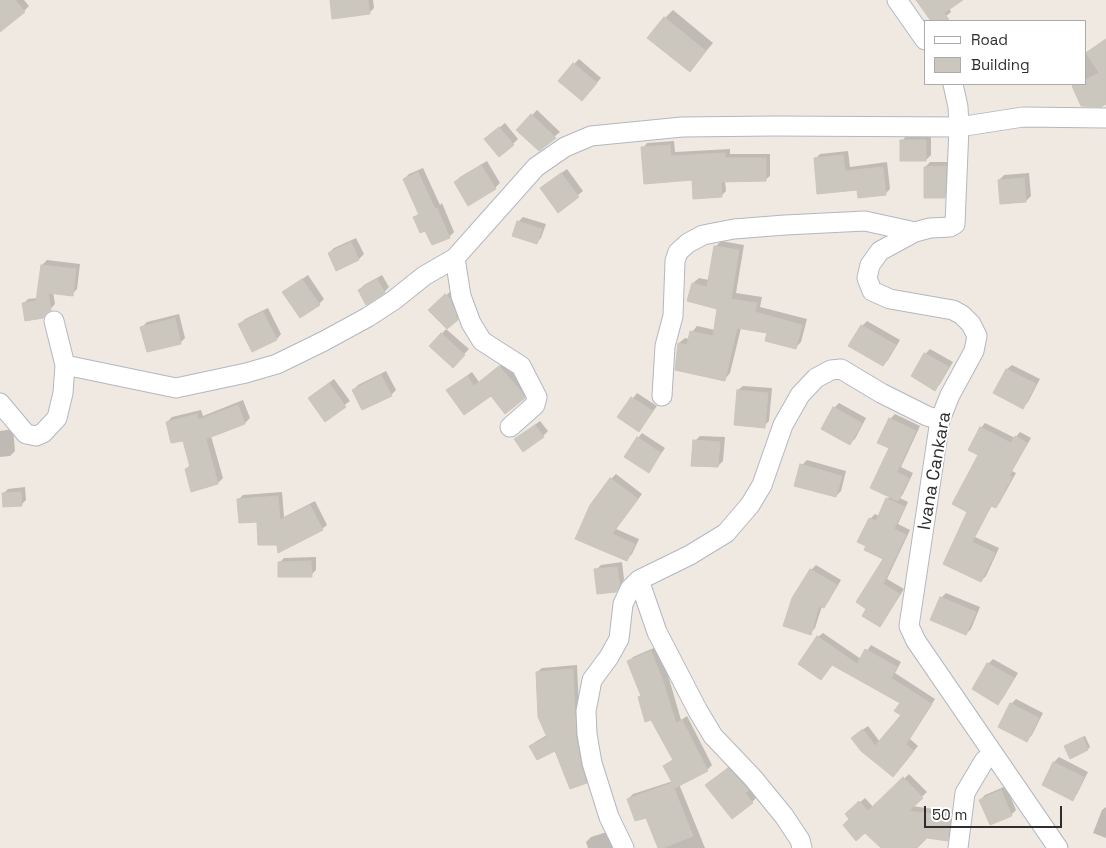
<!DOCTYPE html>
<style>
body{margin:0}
#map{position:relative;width:1106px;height:848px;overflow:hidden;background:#efe9e1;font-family:"Space Grotesk",sans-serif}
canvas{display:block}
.legend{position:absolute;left:924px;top:20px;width:162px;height:65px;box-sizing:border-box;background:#fff;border:1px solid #ababab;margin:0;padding:6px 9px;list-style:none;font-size:15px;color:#2e2e2e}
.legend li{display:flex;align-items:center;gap:10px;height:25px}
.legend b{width:25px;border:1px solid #ababab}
.scale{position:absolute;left:924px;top:806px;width:138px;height:22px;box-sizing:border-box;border:2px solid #2e2e2e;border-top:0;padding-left:6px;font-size:15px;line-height:18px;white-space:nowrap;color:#2e2e2e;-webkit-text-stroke:4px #fff;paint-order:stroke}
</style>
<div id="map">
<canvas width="1106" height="848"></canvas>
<ul class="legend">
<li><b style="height:6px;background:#fff"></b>Road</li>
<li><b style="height:14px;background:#cbc7bf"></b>Building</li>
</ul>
<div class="scale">50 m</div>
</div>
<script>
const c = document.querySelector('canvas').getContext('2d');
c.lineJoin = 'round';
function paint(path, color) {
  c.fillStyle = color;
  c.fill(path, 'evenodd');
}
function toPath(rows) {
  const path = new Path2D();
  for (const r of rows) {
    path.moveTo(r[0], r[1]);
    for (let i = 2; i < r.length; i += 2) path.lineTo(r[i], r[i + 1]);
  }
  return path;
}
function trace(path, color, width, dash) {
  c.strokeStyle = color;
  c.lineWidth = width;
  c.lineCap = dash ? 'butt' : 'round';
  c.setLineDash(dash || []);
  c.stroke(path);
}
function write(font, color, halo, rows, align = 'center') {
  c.font = font + ' "Space Grotesk",sans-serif';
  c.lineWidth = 4;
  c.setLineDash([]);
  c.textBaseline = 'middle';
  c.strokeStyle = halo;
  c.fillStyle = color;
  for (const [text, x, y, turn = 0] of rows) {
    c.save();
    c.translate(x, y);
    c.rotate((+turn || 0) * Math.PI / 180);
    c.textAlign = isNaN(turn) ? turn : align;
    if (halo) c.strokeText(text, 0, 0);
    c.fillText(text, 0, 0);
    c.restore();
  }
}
paint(toPath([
 [0,0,24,0,29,6,24,11,0,20],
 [331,0,373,0,374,8,369,13],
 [918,0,959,0,949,8,951,12,940,21,933,21],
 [673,10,713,43,690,70,665,18],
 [1106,39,1106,103,1082,105,1072,84,1085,84,1085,53],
 [579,59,601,78,586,95,574,64],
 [537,110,560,132,539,149,518,130],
 [505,123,518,139,513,144,491,135],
 [931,135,931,155,926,160,902,141,906,136],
 [674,141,675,152,730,149,730,154,770,154,770,176,765,180,725,181,726,191,721,196,643,148,647,143],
 [848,151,850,167,887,162,890,189,885,194,859,188,815,159,820,154],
 [487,161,500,183,495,188,455,182,460,177],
 [930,162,950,162,949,192,944,197,925,167],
 [423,168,440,205,442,203,454,232,449,237,425,229,415,217,419,213,404,179,409,174],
 [567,169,583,191,558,211,546,184],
 [1029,173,1031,196,1026,201,999,180,1004,175],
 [523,217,546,224,541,238,536,243,518,222],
 [356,238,364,254,359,259,329,253,334,248],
 [721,241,744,245,736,293,762,297,760,307,807,319,801,342,795,348,768,332,741,328,730,373,725,379,676,369,679,343,685,338,690,339,692,332,697,326,715,330,719,308,693,283,699,278,709,280,715,247],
 [47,260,80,264,77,289,72,294,53,292,55,304,43,317,23,304,28,299,38,298,42,265],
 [308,275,324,299,319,304,284,292],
 [382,275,389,287,384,292,359,290,364,285],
 [451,291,462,314,447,328,430,310],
 [268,308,281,334,277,339,240,324,245,319],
 [179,314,185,338,180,343,142,327,147,322],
 [867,321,900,340,888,360,883,365,862,326],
 [446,329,469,349,453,366,431,346],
 [930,349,953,362,940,384,935,389,912,376,925,354],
 [505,362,526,386,529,392,524,397,491,394,453,386,472,372,479,382],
 [1012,365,1040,379,1028,402,1023,407,1007,369],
 [386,371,396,390,391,395,353,390,358,385],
 [334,379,350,401,325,420,309,398],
 [743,386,772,388,769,421,764,426,738,390],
 [637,393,657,406,639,430,619,417],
 [243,400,250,418,245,423,211,436,223,478,218,483,186,469,190,465,183,439,167,422,172,417,201,410,203,416],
 [839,403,866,418,855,439,850,443,823,428,834,408],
 [895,414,920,426,901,467,913,473,903,494,900,498,908,502,898,524,910,530,887,579,904,589,884,621,880,626,884,558,867,546,870,519,875,514,879,516,887,499,891,496,890,419],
 [540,421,548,431,543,436,521,435],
 [985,423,1015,438,1020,432,1031,438,1012,471,1016,473,1000,502,996,507,992,505,975,537,999,548,986,576,981,581,945,564,969,512,980,455,981,428],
 [13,429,15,451,10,456,0,457,0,431],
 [642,433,665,448,649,471,638,438],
 [700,436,725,437,723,461,718,466,695,441],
 [807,460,846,471,841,491,836,496,802,465],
 [616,474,642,494,616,529,639,539,632,554,627,559,577,538,611,479],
 [25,487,26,500,21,505,3,494,8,489],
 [282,492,284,517,315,501,327,525,322,529,279,543,239,499,243,495],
 [316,557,316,570,311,575,279,563,284,558],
 [622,562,624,579,621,586,615,591,596,570,601,565],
 [816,565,841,580,828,602,823,607,822,606,815,628,810,633,811,570],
 [946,593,980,607,971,629,966,634,941,598],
 [823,633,861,659,871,645,901,662,895,673,935,699,910,739,918,746,898,770,857,734,868,726,880,742,902,715,901,702,833,664,821,679,818,637],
 [656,647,668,675,681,720,687,716,712,765,707,770,679,784,705,848,664,848,664,847,659,848,646,816,628,799,633,794,673,781,665,766,673,759,639,698,642,695,628,662,633,657],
 [993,659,1018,673,1003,698,998,703,973,688,988,664],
 [577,665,580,731,591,777,586,782,556,749,531,746,535,742,547,735,537,672,542,668],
 [1016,699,1043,713,1032,735,1027,740,1011,704],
 [1085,736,1090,747,1088,749,1065,746],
 [1059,757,1088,772,1077,794,1072,799,1043,785,1054,762],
 [733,764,757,797,752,802,712,780],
 [909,774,927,792,912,806,955,812,952,835,947,840,926,837,916,848,883,848,850,819,851,810,865,798,874,808],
 [1006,786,1016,810,1011,815,980,800,985,795],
 [1106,807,1106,838,1093,833,1102,810],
 [610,831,619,848,588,848,586,842,591,837]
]), '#0003');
const building = toPath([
 [0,0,15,0,25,12,0,32,0,0],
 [330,0,368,0,370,14,332,19,330,0],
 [916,0,963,0,944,13,950,21,931,21,916,0],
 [664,17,706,51,690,72,647,38,664,17],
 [1106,39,1106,104,1101,107,1081,106,1072,86,1077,84,1085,84,1085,80,1099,73,1086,53,1106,39],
 [573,63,597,83,582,101,558,81,573,63],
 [531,114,556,138,539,151,516,130,531,114],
 [499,127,514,145,499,157,484,139,499,127],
 [900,140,926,140,926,161,900,161,900,140],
 [670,145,671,156,725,153,725,158,766,158,766,181,721,182,722,197,693,199,692,180,644,184,641,147,670,145],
 [843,155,845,171,883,167,886,195,858,198,857,190,817,194,814,158,843,155],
 [481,165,496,189,468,206,454,182,481,165],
 [946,166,945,198,924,198,924,167,946,166],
 [418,172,435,209,437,208,450,238,432,245,425,231,420,233,413,217,419,215,403,179,418,172],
 [561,173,579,197,558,213,540,188,561,173],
 [1024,178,1026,202,1000,204,998,180,1024,178],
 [517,221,542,229,537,244,512,236,517,221],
 [351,242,359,260,336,271,328,253,351,242],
 [714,246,739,250,731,299,757,303,755,312,802,325,796,349,765,341,767,333,737,328,725,381,675,370,678,343,687,345,690,331,713,336,717,309,687,301,692,283,707,287,714,246],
 [41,265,76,269,73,296,48,293,51,310,46,313,43,318,25,321,22,303,36,301,41,265],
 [302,279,320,305,300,318,282,292,302,279],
 [377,279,385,293,366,305,358,290,377,279],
 [445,294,451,300,458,320,447,329,428,310,445,294],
 [263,312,277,340,252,352,238,324,263,312],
 [175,318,181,344,147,352,140,327,175,318],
 [861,325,896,345,883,366,848,346,861,325],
 [441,333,465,355,453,368,429,346,441,333],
 [924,353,949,367,935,391,911,376,924,353],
 [499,366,521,391,525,398,505,414,491,396,464,415,446,390,467,376,474,386,499,366],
 [1006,369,1036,384,1023,409,993,393,1006,369],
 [381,375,392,396,362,410,352,390,381,375],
 [329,383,346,407,325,422,308,398,329,383],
 [737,390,768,393,765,428,734,425,737,390],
 [631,397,653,411,639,432,617,417,631,397],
 [238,405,245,424,206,439,218,484,191,492,185,469,190,467,183,441,171,443,166,422,197,414,198,420,238,405],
 [833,407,862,423,850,445,821,429,833,407],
 [889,418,916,431,897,472,909,478,898,501,870,488,889,448,877,443,889,418],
 [535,425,544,437,523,452,514,439,535,425],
 [980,427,1011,443,1015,436,1027,443,1009,476,1012,477,996,508,991,506,972,542,995,553,981,582,943,564,967,512,952,504,978,455,968,450,980,427],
 [637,437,661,453,649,473,624,457,637,437],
 [693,440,720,442,718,467,691,466,693,440],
 [800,464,842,476,836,497,794,486,800,464],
 [610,478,638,499,612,534,635,544,627,561,575,539,590,505,610,478],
 [21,492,22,506,3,507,2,493,21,492],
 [278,496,280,520,310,505,323,530,278,553,277,545,258,545,257,522,239,523,237,499,278,496],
 [886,498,905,507,894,529,906,535,883,584,900,594,880,627,862,616,866,609,856,602,883,559,864,550,866,546,857,542,869,518,876,521,886,498],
 [311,561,312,577,278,577,278,562,311,561],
 [617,567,620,585,616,592,597,594,594,569,617,567],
 [810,569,837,585,824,608,819,606,811,635,783,626,792,598,810,569],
 [940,597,976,612,966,635,930,620,940,597],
 [817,636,857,664,865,649,897,667,891,678,932,704,906,744,914,751,893,777,861,751,851,738,863,729,875,746,901,715,894,711,900,703,832,665,821,680,798,664,817,636],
 [651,651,663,681,676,723,682,720,708,771,675,788,663,766,673,760,651,720,645,722,638,697,641,696,627,661,651,651],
 [987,663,1014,678,998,705,972,689,987,663],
 [573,669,576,736,581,765,587,783,570,789,555,751,537,760,529,746,547,737,538,717,536,672,573,669],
 [1010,703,1039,718,1027,742,998,727,1010,703],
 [1083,737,1088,750,1070,759,1064,746,1083,737],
 [1053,762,1084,777,1073,801,1042,785,1053,762],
 [728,768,749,790,745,793,753,803,732,819,705,785,728,768],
 [903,777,923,798,909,811,951,816,948,841,927,838,917,848,881,848,865,833,856,841,843,825,849,819,845,814,859,801,868,811,903,777],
 [672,783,693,836,663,848,658,848,646,818,635,821,627,799,672,783],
 [1001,790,1012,816,990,825,979,800,1001,790]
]);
paint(building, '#cbc7bf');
trace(building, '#cbc5ba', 1);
const minor = toPath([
 [897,0,925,40],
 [953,84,958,107,959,127,955,224,950,227,930,228,915,232,880,251,870,265,867,278,872,291,890,299,953,310,962,315,971,324,977,336,974,351,950,395,940,420,909,626,916,641,1058,848],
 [65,365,176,388,246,373,277,364,324,341,368,317,394,300,424,276,455,258],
 [662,396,665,346,673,316,675,261,678,252,688,243,703,235,734,229,785,225,865,221,915,232],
 [0,403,26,434,36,436,43,433,57,418,63,393,65,365,54,321],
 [510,427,535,405,537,397,521,366,482,341,471,323,461,296,455,258,536,167,565,147,591,136,682,127,774,126,959,127,1023,117,1106,118],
 [639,580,657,632,698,711,713,736,753,778,784,816,800,840,802,848],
 [624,848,609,817,592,763,587,734,586,711,592,680,609,657,619,639,623,604,630,589,639,580,690,555,726,533,750,505,762,485,783,425,800,395,816,378,831,370,841,369,881,393,927,416,940,420],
 [958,848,965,793,984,761,993,753]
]);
trace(minor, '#b4b7c1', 21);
trace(minor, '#fff', 19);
write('18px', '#2e2e2e', '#fff', [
 ["Ivana Cankara",935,471,-80]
]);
</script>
